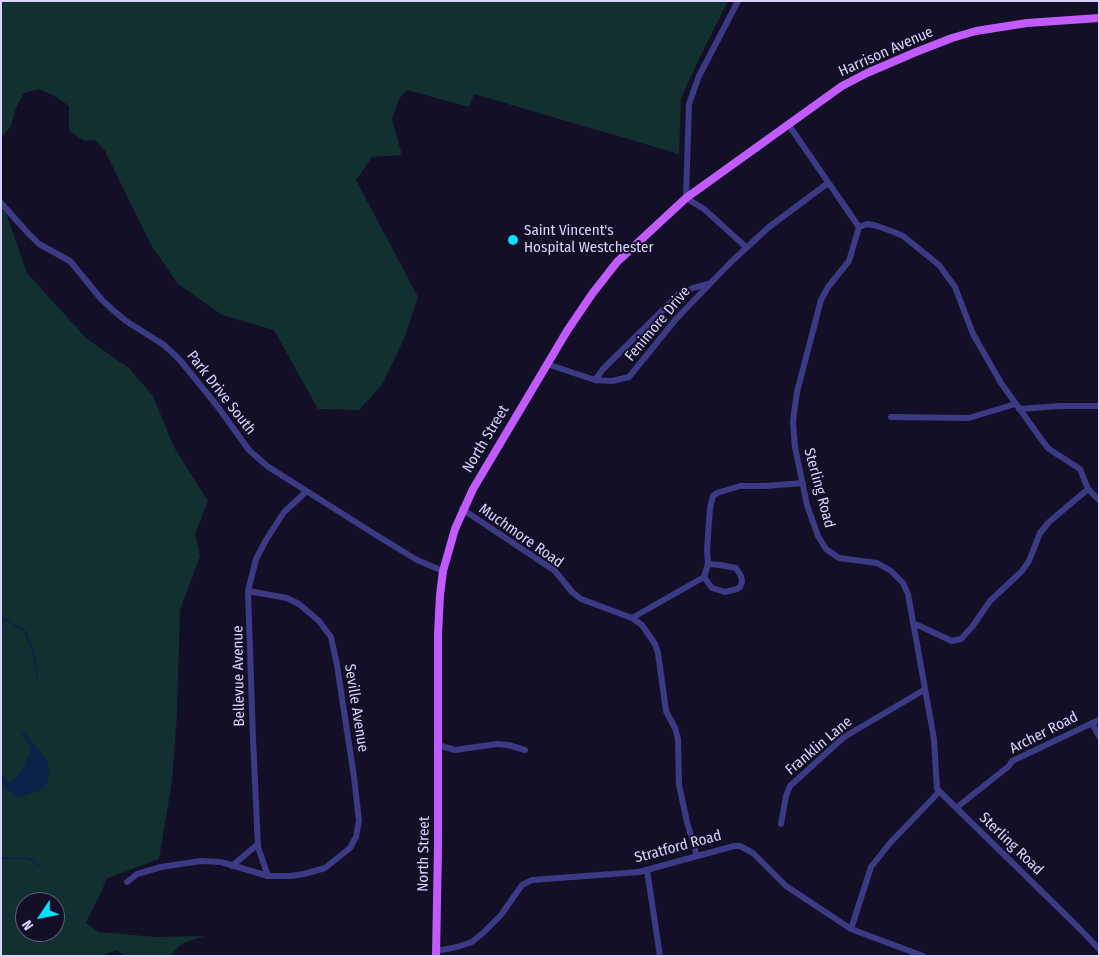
<!DOCTYPE html>
<style>
body{margin:0}
#map{position:relative;width:1100px;height:957px;overflow:hidden;background:#130f26;font-family:"Fira Sans Condensed",sans-serif}
canvas{display:block}
.frame{position:absolute;inset:0;border:2px solid #d9d4ff;pointer-events:none}
.north{position:absolute;left:15px;top:892px;width:50px;height:50px;box-sizing:border-box;background:#130f26;border:1px solid #625e7d;border-radius:50%;rotate:236deg;font-size:14px;font-weight:700;line-height:20px;text-align:center;color:#d9d4ff}
.north::after{content:'';display:block;margin:auto;width:18px;height:22px;background:#00e5ff;clip-path:polygon(50% 0,100% 100%,50% 72%,0 100%)}
</style>
<div id="map">
<canvas width="1100" height="957"></canvas>
<div class="frame"></div>
<div class="north">N</div>
</div>
<script>
const c = document.querySelector('canvas').getContext('2d');
c.lineJoin = 'round';
function paint(path, color) {
  c.fillStyle = color;
  c.fill(path, 'evenodd');
}
function toPath(rows) {
  const path = new Path2D();
  for (const r of rows) {
    path.moveTo(r[0], r[1]);
    for (let i = 2; i < r.length; i += 2) path.lineTo(r[i], r[i + 1]);
  }
  return path;
}
function trace(path, color, width, dash) {
  c.strokeStyle = color;
  c.lineWidth = width;
  c.lineCap = dash ? 'butt' : 'round';
  c.setLineDash(dash || []);
  c.stroke(path);
}
function write(font, color, halo, rows, align = 'center') {
  c.font = font + ' "Fira Sans Condensed",sans-serif';
  c.lineWidth = 4;
  c.setLineDash([]);
  c.textBaseline = 'middle';
  c.strokeStyle = halo;
  c.fillStyle = color;
  for (const [text, x, y, turn = 0] of rows) {
    c.save();
    c.translate(x, y);
    c.rotate((+turn || 0) * Math.PI / 180);
    c.textAlign = isNaN(turn) ? turn : align;
    if (halo) c.strokeText(text, 0, 0);
    c.fillText(text, 0, 0);
    c.restore();
  }
}
paint(toPath([
 [1,1,728,1,695,67,681,99,679,154,474,94,469,107,407,90,399,99,392,119,402,155,372,157,356,180,418,297,404,339,382,385,359,410,318,409,274,330,222,315,178,284,151,245,105,151,95,140,85,141,69,131,69,106,55,96,38,89,24,93,16,108,11,126,1,138],
 [1,208,6,213,27,273,87,339,129,368,153,396,174,447,208,501,195,534,200,556,180,610,177,714,172,781,159,859,106,879,102,891,86,923,99,932,155,937,204,936,181,944,170,956,126,956,116,950,102,956,1,956],
 [25,902,55,902,55,932,25,932]
]), '#12302f');
paint(toPath([
 [24,733,26,733,46,760,49,767,48,781,45,787,40,790,21,797,16,797,1,783,1,774,8,782,11,782,23,768,32,748,23,738,22,734]
]), '#0c2248');
trace(toPath([
 [1,617,25,631,33,652,37,670,37,676],
 [1,858,28,858,39,865]
]), '#0c2248', 2);
trace(toPath([
 [738,1,699,76,689,104,686,198,704,209,746,247],
 [788,124,859,227,849,261,828,287,821,300,797,392,794,413,793,423,795,447,807,505,818,536,826,549,839,558,877,563,891,571,903,583,908,594,934,739,937,789,1078,927,1099,949],
 [1,203,27,232,39,244,70,261,102,300,114,311,126,321,164,345,180,360,218,407,249,450,267,466,376,535,417,560,443,571],
 [859,227,867,224,874,225,894,232,903,236,939,265,955,287,973,334,1001,383,1044,443,1049,449,1080,469,1088,489,1099,500],
 [547,364,595,380,612,381,629,377,676,319,731,262,769,227,828,183],
 [595,380,603,369,679,294,693,288,708,284],
 [1019,409,1060,406,1099,406],
 [891,417,969,418,1015,404],
 [462,509,555,571,572,592,581,599,632,618,642,625,655,644,658,653,666,711,675,728,678,739,679,785,687,822,697,856],
 [704,577,712,588,725,592,737,589,740,587,742,582,741,576,736,568,720,565,708,564],
 [632,618,704,577,708,564,707,550,710,508,713,496,717,493,740,486,765,486,803,483],
 [913,623,952,641,961,639,972,627,990,601,1022,571,1029,561,1040,533,1049,522,1088,489],
 [1092,723,1099,736],
 [438,745,455,750,497,744,508,745,525,750],
 [956,808,1009,766,1012,761,1099,720],
 [781,824,786,796,790,786,844,737,924,690],
 [232,866,258,844],
 [647,870,660,956],
 [268,876,258,847,253,739,248,591,256,559,266,540,284,512,306,492],
 [127,882,137,874,161,867,201,861,221,862,268,876,290,876,304,874,325,868,350,848,356,837,359,821,354,777,337,665,331,637,319,621,299,604,287,598,248,591],
 [851,929,871,867,890,843,939,792],
 [436,951,457,947,472,942,484,932,501,915,522,885,532,880,639,872,734,846,740,846,753,853,786,886,851,929,923,956]
]), '#3d3a85', 6);
trace(toPath([
 [436,956,438,846,438,634,440,595,443,571,455,529,473,489,567,331,592,294,617,262,686,198,842,86,867,73,916,52,952,38,976,31,1027,23,1099,18]
]), '#c25bff', 8);
for (const [x, y, r, color] of [
 [513,240,6,"#00e5ff"]
]) {
  const dot = new Path2D();
  dot.arc(x, y, r, 0, 2 * Math.PI);
  c.fillStyle = color;
  c.fill(dot);
  trace(dot, '#130f26', 2);
}
write('15px', '#d9d4ff', '#130f26', [
 ["Harrison Avenue",886,52,-24],
 ["Fenimore Drive",658,324,-50],
 ["Park Drive South",221,393,52],
 ["North Street",486,439,-59],
 ["Sterling Road",819,488,75],
 ["Muchmore Road",521,536,35],
 ["Bellevue Avenue",239,676,-91],
 ["Seville Avenue",356,708,81],
 ["Archer Road",1044,733,-27],
 ["Franklin Lane",819,746,-40],
 ["Sterling Road",1011,844,44],
 ["Stratford Road",678,847,-15],
 ["North Street",424,854,-89]
]);
write('15px', '#d9d4ff', '#130f26', [
 ["Saint Vincent's",524,231],
 ["Hospital Westchester",524,248]
], 'left');
</script>
